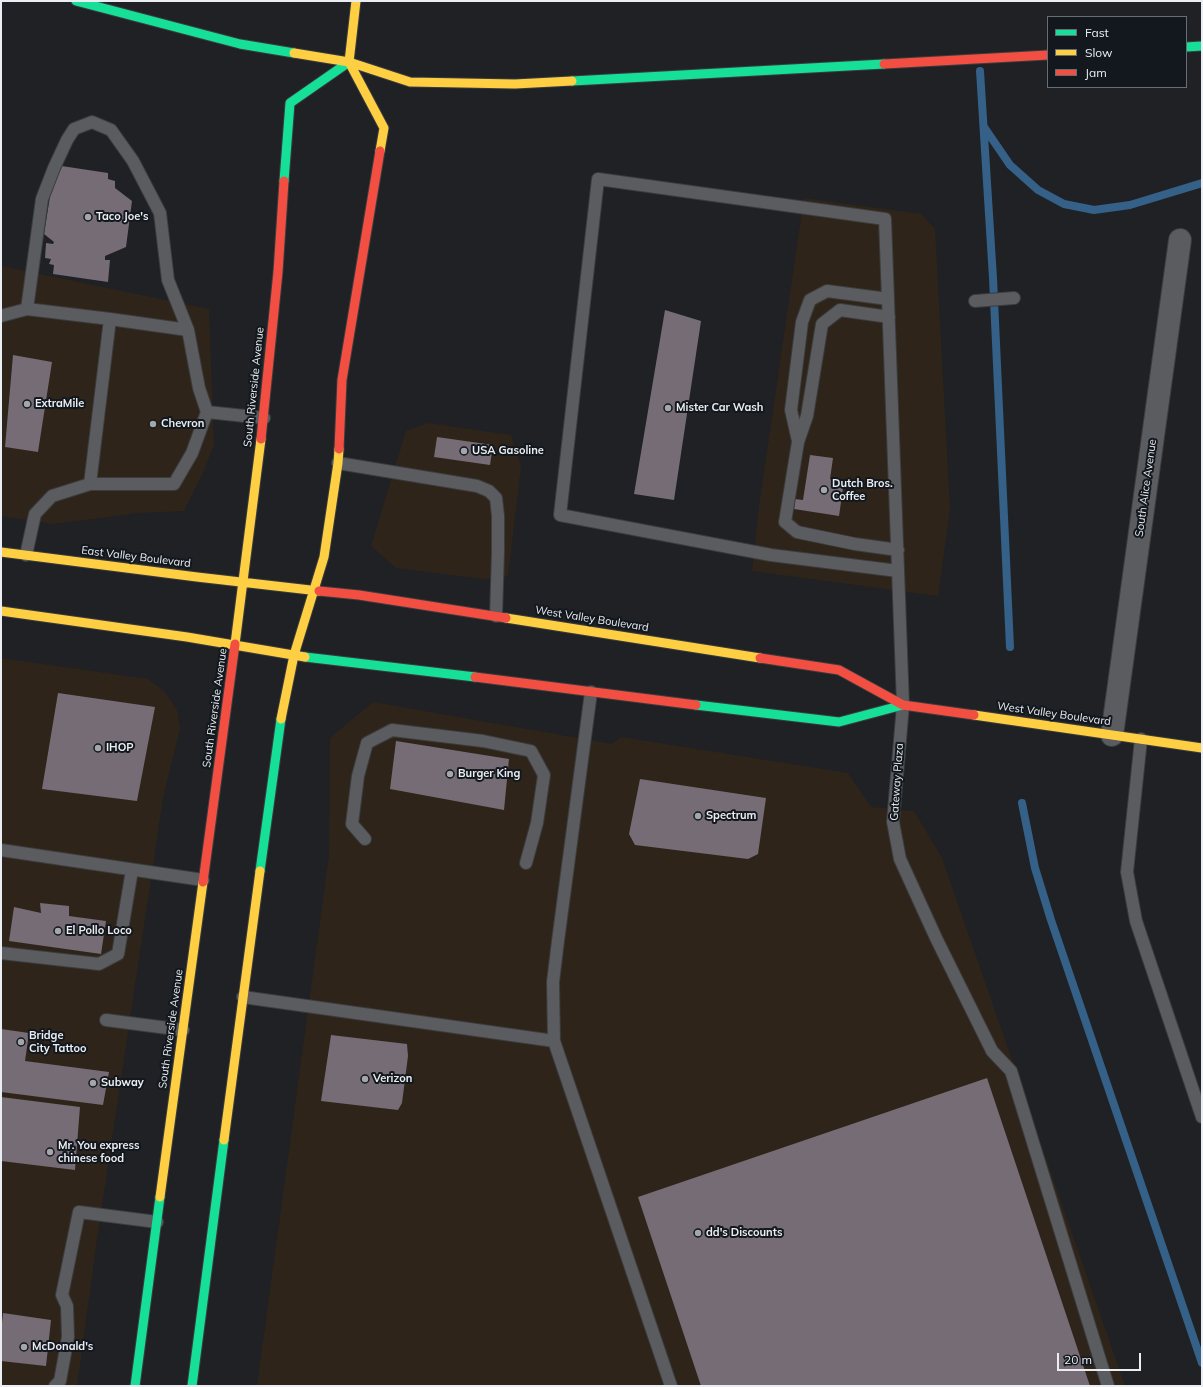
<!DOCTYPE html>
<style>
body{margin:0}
#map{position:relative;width:1203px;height:1387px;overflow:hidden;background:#1f2124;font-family:Mulish,sans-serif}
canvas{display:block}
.frame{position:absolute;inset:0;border:2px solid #eaeef2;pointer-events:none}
.legend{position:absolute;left:1047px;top:16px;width:140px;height:72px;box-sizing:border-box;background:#13181e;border:1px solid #696e73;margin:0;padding:5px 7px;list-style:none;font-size:12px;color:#eaeef2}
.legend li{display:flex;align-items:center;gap:8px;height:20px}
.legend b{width:20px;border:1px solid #696e73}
.scale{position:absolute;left:1057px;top:1353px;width:84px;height:18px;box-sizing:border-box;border:2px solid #eaeef2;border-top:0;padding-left:5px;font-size:12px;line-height:14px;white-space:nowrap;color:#eaeef2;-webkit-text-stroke:3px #13181e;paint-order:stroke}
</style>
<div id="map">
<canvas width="1203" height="1387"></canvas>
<div class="frame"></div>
<ul class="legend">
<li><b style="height:5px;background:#16e098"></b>Fast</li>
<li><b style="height:5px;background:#ffcf43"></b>Slow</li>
<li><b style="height:5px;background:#f24e42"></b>Jam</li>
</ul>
<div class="scale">20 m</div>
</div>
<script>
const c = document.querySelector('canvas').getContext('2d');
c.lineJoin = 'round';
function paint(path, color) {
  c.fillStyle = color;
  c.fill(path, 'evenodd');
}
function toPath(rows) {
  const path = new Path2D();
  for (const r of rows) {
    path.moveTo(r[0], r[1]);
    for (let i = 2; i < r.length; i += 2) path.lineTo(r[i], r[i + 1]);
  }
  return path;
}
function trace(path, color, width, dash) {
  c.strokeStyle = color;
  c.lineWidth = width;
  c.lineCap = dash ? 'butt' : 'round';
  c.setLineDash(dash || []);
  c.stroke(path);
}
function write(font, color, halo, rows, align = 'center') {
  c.font = font + ' Mulish,sans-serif';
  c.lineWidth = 4;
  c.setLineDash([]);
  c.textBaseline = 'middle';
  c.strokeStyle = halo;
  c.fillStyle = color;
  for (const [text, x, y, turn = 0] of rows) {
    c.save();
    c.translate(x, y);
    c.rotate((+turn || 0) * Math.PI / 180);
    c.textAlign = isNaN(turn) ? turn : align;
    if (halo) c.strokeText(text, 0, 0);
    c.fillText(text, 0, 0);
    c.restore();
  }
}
paint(toPath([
 [804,198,921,214,935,229,950,509,938,596,752,571,759,507],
 [1,266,209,309,214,445,204,470,184,511,137,513,53,524,1,516],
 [428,423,511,435,521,466,508,576,484,579,396,568,371,546,406,431],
 [1,658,148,679,165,692,177,710,180,728,163,798,98,1232,77,1386,1,1386],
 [373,702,612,744,621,737,848,773,871,807,914,811,942,858,1125,1386,257,1386,329,856,330,738]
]), '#2f241a');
trace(toPath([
 [980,71,993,278,1010,647],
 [984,127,1010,165,1038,190,1064,204,1094,210,1130,205,1202,183],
 [1022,803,1035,868,1051,920,1202,1363]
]), '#356087', 8);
paint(toPath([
 [55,165,108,173,108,179,115,181,115,188,132,201,126,247,105,256,105,260,110,260,108,282,53,274,54,265,49,264,51,259,45,258,46,243,53,244,54,242,44,234],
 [665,310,701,321,674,500,634,494],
 [13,355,52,362,38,452,5,447],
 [437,437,493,445,490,465,434,457],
 [810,455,833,458,830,479,844,481,839,516,794,509,795,499,803,500],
 [58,693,155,707,137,801,42,789],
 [396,741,509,759,504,810,390,789],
 [640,779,766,798,758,854,748,859,635,845,629,834],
 [40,903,69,906,69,916,106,921,101,954,9,941,14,907,41,913],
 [1,1029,29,1033,25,1061,109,1072,103,1105,1,1092],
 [331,1035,407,1044,408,1056,402,1103,398,1110,321,1101],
 [987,1078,1090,1386,701,1386,638,1197],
 [1,1097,80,1107,75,1170,1,1161],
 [3,1313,51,1320,46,1366,1,1361,1,1333]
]), '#756c76');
const lane = toPath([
 [975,301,1014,298],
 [27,309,110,319],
 [1,316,27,309,42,199,54,168,67,140,74,129,92,122,111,130,133,161,160,213,168,280,188,330,199,388,207,412,192,453,174,484,90,484,52,496,35,514,26,555],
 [889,317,840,310,822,324,807,416,798,442,785,522,797,532,855,544,898,550],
 [207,412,264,418],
 [798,441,791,410,802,322,810,300,827,291,888,299],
 [338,463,477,486,489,491,496,498,498,516,498,552,496,616],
 [90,484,110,319,188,330],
 [898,571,771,555,560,515,598,179,885,219,903,705,893,822,900,859,936,938,992,1051,1011,1071,1108,1386],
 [591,692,558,941,553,982,554,1041,671,1386],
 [1141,739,1127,872,1136,921,1202,1117],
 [365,839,352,824,358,776,367,743,392,730,483,741,531,751,544,775,537,823,526,863],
 [1,850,203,880],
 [1,953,99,964,118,954,132,870],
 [243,997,554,1041],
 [106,1020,183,1030],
 [55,1386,60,1381,68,1337,67,1306,62,1295,79,1212,157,1222]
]);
const street = toPath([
 [1112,735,1180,240]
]);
const fast = toPath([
 [76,1,240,44,294,53],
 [1186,47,1202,46],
 [572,81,884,64],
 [284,181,290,103,349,62],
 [305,657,475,677],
 [696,705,839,722,903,705],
 [260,871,281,719],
 [135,1386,160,1197],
 [192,1386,224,1140]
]);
const slow = toPath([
 [356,1,349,62,384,128,380,151],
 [294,53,349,62,410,82,515,84,572,81],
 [1,552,197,577,319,591],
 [1,611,187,637,305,657],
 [506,618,760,658],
 [235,644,261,439],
 [974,715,1202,748],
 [281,719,294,655,324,557,338,463,339,449],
 [224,1140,260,871],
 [160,1197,203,882]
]);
const jam = toPath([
 [884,64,1048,55],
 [261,439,278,272,284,181],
 [339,449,342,380,380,151],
 [319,591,359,595,506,618],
 [760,658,839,670,903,705,974,715],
 [475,677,696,705],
 [203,882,235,644]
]);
trace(lane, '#3a3c3e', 14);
trace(street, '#3a3c3e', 24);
trace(fast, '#3a3c3e', 11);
trace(slow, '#3a3c3e', 11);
trace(jam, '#3a3c3e', 11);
trace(lane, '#5a5c5f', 12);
trace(street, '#5a5c5f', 22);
trace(fast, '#16e098', 9);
trace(slow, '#ffcf43', 9);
trace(jam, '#f24e42', 9);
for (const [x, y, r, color] of [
 [88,217,4,"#a3a6aa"],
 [27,404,4,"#a3a6aa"],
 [668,408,4,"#a3a6aa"],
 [153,424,4,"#a3a6aa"],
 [464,451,4,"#a3a6aa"],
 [824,490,4,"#a3a6aa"],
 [98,748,4,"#a3a6aa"],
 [450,774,4,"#a3a6aa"],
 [698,816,4,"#a3a6aa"],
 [58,931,4,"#a3a6aa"],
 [21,1042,4,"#a3a6aa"],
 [365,1079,4,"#a3a6aa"],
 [93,1083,4,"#a3a6aa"],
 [50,1152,4,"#a3a6aa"],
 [698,1233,4,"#a3a6aa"],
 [24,1347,4,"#a3a6aa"]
]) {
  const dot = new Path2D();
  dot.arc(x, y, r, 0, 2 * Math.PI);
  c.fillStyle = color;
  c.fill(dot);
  trace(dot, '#13181e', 1.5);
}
write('bold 11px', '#eaeef2', '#13181e', [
 ["Taco Joe's",96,217],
 ["ExtraMile",35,404],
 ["Mister Car Wash",676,408],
 ["Chevron",161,424],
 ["USA Gasoline",472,451],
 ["Dutch Bros.",832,484],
 ["Coffee",832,497],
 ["IHOP",106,748],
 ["Burger King",458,774],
 ["Spectrum",706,816],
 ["El Pollo Loco",66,931],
 ["Bridge",29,1036],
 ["City Tattoo",29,1049],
 ["Verizon",373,1079],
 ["Subway",101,1083],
 ["Mr. You express",58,1146],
 ["chinese food",58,1159],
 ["dd's Discounts",706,1233],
 ["McDonald's",32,1347]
], 'left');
write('11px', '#eaeef2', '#13181e', [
 ["South Riverside Avenue",254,387,-84],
 ["South Alice Avenue",1146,488,-82],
 ["East Valley Boulevard",136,557,7],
 ["West Valley Boulevard",592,619,9],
 ["South Riverside Avenue",215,708,-82],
 ["West Valley Boulevard",1054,714,8],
 ["Gateway Plaza",897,782,-86],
 ["South Riverside Avenue",171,1029,-82]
]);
</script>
